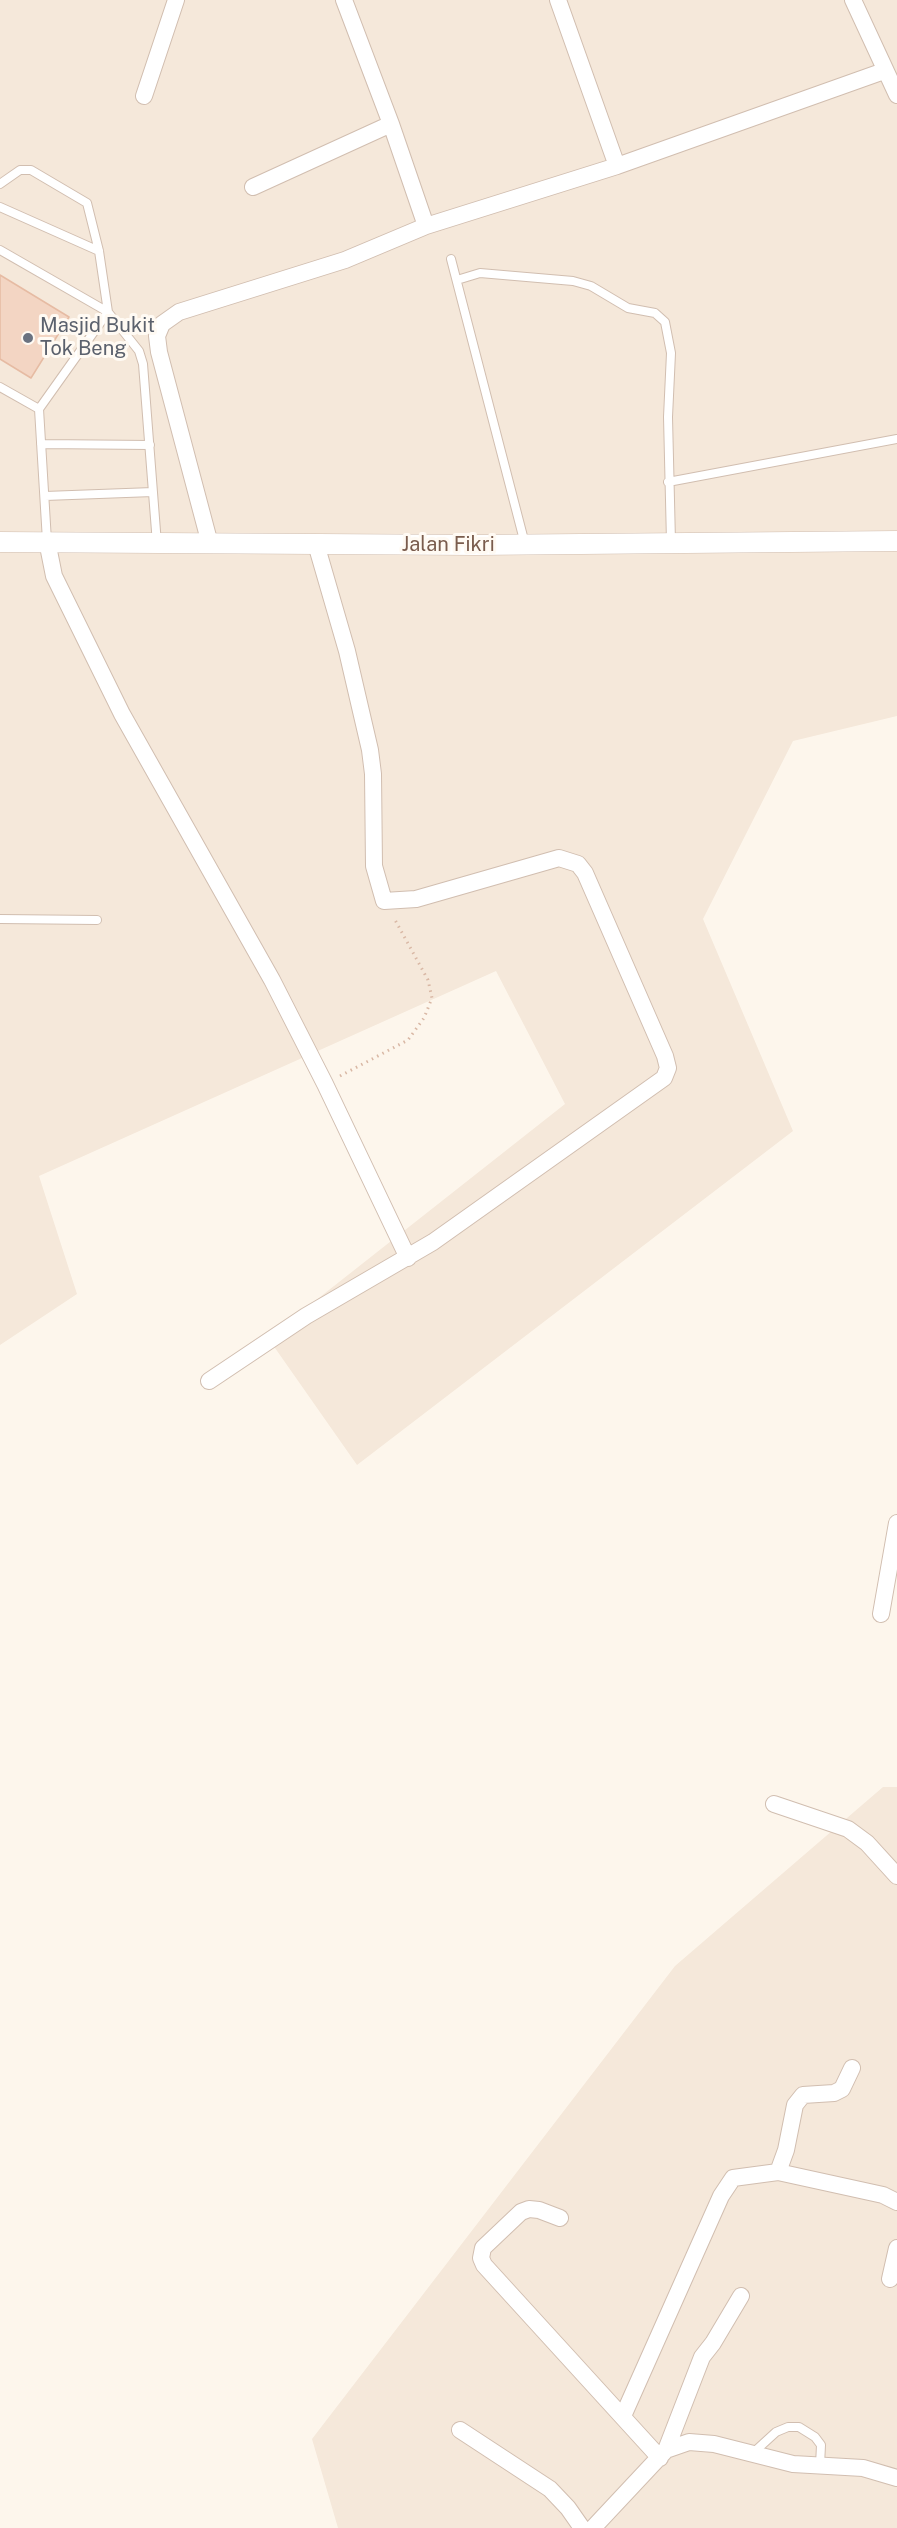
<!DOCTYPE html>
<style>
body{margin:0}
canvas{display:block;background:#fdf6ec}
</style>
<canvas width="897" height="2528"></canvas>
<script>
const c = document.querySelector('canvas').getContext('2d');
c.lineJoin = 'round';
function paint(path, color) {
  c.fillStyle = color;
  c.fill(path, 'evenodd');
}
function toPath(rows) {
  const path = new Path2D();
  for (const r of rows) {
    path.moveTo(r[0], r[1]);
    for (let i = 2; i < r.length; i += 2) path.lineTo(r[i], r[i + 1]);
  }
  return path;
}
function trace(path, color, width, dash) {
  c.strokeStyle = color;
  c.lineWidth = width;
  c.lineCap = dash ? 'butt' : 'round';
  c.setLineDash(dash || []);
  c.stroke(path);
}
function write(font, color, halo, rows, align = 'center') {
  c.font = font + ' "Public Sans",sans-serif';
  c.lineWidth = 6;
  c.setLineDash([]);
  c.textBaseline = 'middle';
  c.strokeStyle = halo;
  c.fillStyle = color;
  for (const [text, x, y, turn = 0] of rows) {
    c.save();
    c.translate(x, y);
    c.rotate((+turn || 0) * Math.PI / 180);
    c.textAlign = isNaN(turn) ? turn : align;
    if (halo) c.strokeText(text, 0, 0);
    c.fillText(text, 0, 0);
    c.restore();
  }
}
paint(toPath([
 [0,0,897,0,897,716,793,741,703,919,793,1131,357,1465,268,1338,565,1104,496,971,39,1176,77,1294,0,1345],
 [883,1787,897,1787,897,2528,338,2528,312,2439,675,1966]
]), '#f5e8da');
const building = toPath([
 [0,275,69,317,31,378,0,359,0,275]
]);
paint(building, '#f3d5c3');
trace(building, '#e6bba3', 1.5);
const service = toPath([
 [0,184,20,170,31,170,87,203,99,251,108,312,39,409,47,541],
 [0,207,99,251],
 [0,250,108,312,139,351,143,364,157,544],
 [451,259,525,544],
 [457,280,480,273,573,281,591,286,628,308,655,313,665,322,671,353,668,417,671,542],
 [0,387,39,409],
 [41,444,150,445],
 [668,482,897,439],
 [45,496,153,492],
 [0,919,97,920],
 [753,2453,776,2432,788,2427,799,2427,815,2437,821,2445,820,2465]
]);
const minor = toPath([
 [344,0,391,124,426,226],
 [558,0,617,166],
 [853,0,897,95],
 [144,96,176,0],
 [253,187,391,124],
 [47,541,54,576,122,714,272,980,325,1084,408,1258],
 [210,544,159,352,157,336,162,324,179,312,345,260,426,226,617,166,884,71],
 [209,1381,306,1316,433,1242,664,1078,668,1068,665,1056,585,873,578,864,559,858,416,899,384,901,374,866,373,774,370,750,347,651,316,544],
 [881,1614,897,1523],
 [774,1804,848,1829,867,1843,897,1876],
 [778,2172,786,2150,795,2105,803,2095,834,2093,842,2089,852,2068],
 [560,2218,539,2210,529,2209,521,2212,483,2248,481,2258,484,2265,660,2458],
 [890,2279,897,2248],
 [623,2416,721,2196,733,2178,778,2172,883,2195,897,2202],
 [460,2430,550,2489,568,2508,582,2528],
 [666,2450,702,2357,713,2343,741,2296],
 [593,2528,666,2450,689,2442,714,2444,793,2464,863,2468,897,2478]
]);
const tertiary = toPath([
 [0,542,476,545,897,541]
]);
trace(service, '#d1beb0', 10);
trace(minor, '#d1beb0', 18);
trace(tertiary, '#d1beb0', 21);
trace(toPath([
 [340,1076,408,1040,424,1018,432,998,428,980,394,918]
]), '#d9b8a5', 3, [1.5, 4.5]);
trace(service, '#fff', 8);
trace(minor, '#fff', 16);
trace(tertiary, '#fff', 20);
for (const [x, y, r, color] of [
 [28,338,6,"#6b7280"]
]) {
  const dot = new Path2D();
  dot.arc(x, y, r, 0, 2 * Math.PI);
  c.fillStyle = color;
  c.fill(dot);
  trace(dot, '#fffaf3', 2);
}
write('20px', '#5b616d', '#fffaf3', [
 ["Masjid Bukit",40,326],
 ["Tok Beng",40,349]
], 'left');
write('20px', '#7a5c4d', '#fffaf3', [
 ["Jalan Fikri",448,545]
]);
</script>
